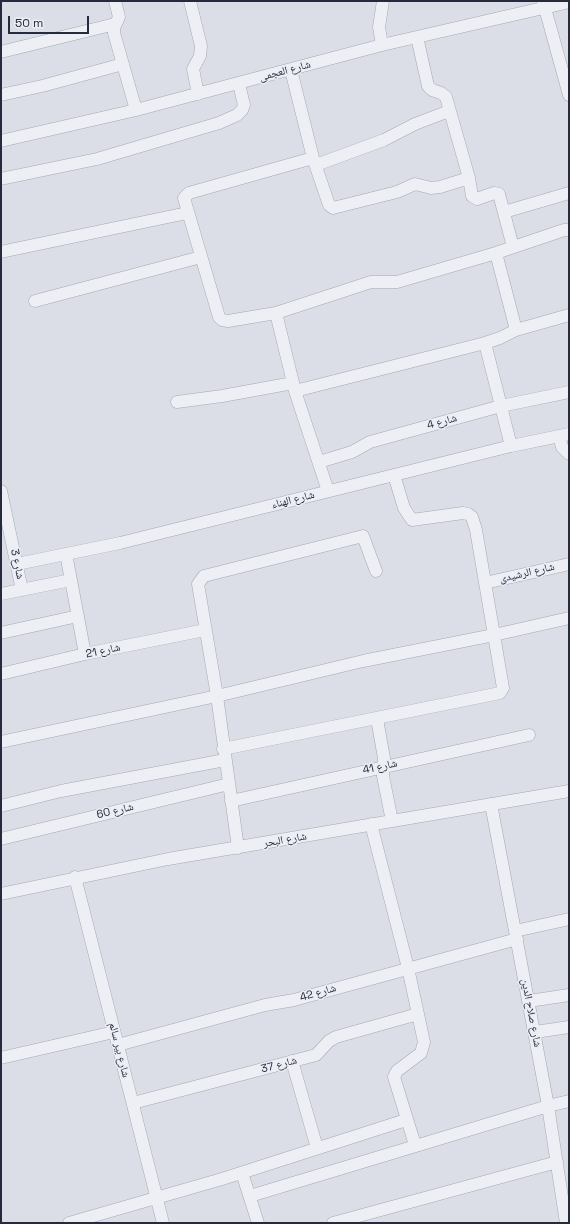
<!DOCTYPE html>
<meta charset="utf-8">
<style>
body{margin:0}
#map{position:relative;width:570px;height:1224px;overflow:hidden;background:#dbdee6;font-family:"Space Grotesk",sans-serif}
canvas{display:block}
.frame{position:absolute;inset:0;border:2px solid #252a3d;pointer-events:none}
.scale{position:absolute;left:8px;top:16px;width:81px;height:18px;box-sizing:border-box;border:2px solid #252a3d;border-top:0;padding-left:5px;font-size:12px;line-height:14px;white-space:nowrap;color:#252a3d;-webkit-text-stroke:3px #ebedf4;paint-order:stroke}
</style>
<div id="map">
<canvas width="570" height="1224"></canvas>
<div class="frame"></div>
<div class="scale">50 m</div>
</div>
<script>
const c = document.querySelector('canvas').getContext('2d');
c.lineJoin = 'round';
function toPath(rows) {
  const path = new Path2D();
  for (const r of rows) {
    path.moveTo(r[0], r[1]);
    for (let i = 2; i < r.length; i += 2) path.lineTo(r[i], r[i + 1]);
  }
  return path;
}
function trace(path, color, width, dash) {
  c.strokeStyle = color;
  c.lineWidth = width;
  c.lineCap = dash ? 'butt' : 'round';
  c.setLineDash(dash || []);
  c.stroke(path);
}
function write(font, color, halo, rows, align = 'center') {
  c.font = font + ' "Space Grotesk","Noto Naskh Arabic",sans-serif';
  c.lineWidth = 3;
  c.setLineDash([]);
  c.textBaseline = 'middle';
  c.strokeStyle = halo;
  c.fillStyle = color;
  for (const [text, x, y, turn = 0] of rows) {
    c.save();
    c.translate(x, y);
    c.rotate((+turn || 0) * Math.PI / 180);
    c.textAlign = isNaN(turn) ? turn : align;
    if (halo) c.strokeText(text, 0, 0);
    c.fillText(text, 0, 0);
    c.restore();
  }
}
const minor = toPath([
 [115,1,119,17,114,28,114,33,136,110],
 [190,1,201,46,200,56,193,69,198,94],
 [543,1,569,95],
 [417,37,428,86,432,90,441,93,446,97,469,178,472,196,477,199,494,193,499,194,513,247],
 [382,45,379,27,383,1],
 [1,52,115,24],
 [291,70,313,158,189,193,184,198,219,317,222,320,228,321,276,313,371,282,397,282,496,253,564,230,569,230],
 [1,95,42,86,123,64],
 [1,141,136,110,382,45,569,2],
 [313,158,329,205,333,208,397,192,415,184,431,188,440,187,469,178],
 [316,165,384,140,415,124,449,111],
 [1,179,97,159,219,123,237,115,242,110,244,105,239,84],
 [504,212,569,193],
 [1,252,187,213],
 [496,253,516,330],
 [35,301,201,257],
 [276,313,295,391,485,343,500,338,516,330,569,315],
 [485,343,511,446],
 [295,391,328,491],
 [177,402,222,396,293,383],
 [559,436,562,447,569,454],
 [319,462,352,452,370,442,501,406,569,392],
 [394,475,404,508,412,520,463,513,468,514,472,517,476,530,494,635,569,618],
 [1,491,22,590],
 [66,554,85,654],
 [17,564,120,543,511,446,569,434],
 [485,583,569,564],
 [1,594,71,580],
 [1,633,78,616],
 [1,674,85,654,205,630],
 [377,719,384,758,383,776,392,821],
 [1,742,217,696,363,661,494,635,503,688,500,693,223,749],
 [231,801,529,735],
 [491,804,548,1106,566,1223],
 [1,806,61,791,225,760],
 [371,824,408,968,424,1042,421,1053,397,1071,394,1077,415,1145],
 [1,839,229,784],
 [238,848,217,696,198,584,204,576,363,536,376,571],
 [75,877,163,1223],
 [1,894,168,859,569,791],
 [515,931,569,919],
 [529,1001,569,995],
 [535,1032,569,1027],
 [118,1045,265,1005,294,1000,517,939],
 [1,1058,114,1032],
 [292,1061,317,1148],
 [133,1103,316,1055,329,1041,336,1037,418,1014],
 [242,1173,258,1223],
 [250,1196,548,1106,569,1101],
 [69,1223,222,1179,406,1120],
 [333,1223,557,1162]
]);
trace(minor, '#a4a8b3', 13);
trace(minor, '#eeeff5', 12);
write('11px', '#252a3d', '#ebedf4', [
 ["شارع العجمى",285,71,-15],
 ["شارع 4",442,422,-15],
 ["شارع الهناء",293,500,-14],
 ["شارع 3",17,564,78],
 ["شارع الرشيدى",527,573,-13],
 ["شارع 21",103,651,-12],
 ["شارع 41",380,767,-12],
 ["شارع 60",115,811,-13],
 ["شارع البحر",285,840,-10],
 ["شارع 42",318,993,-16],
 ["شارع صلاح الدين",531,1013,79],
 ["شارع بير سالم",119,1050,76],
 ["شارع 37",279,1065,-15]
]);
</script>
